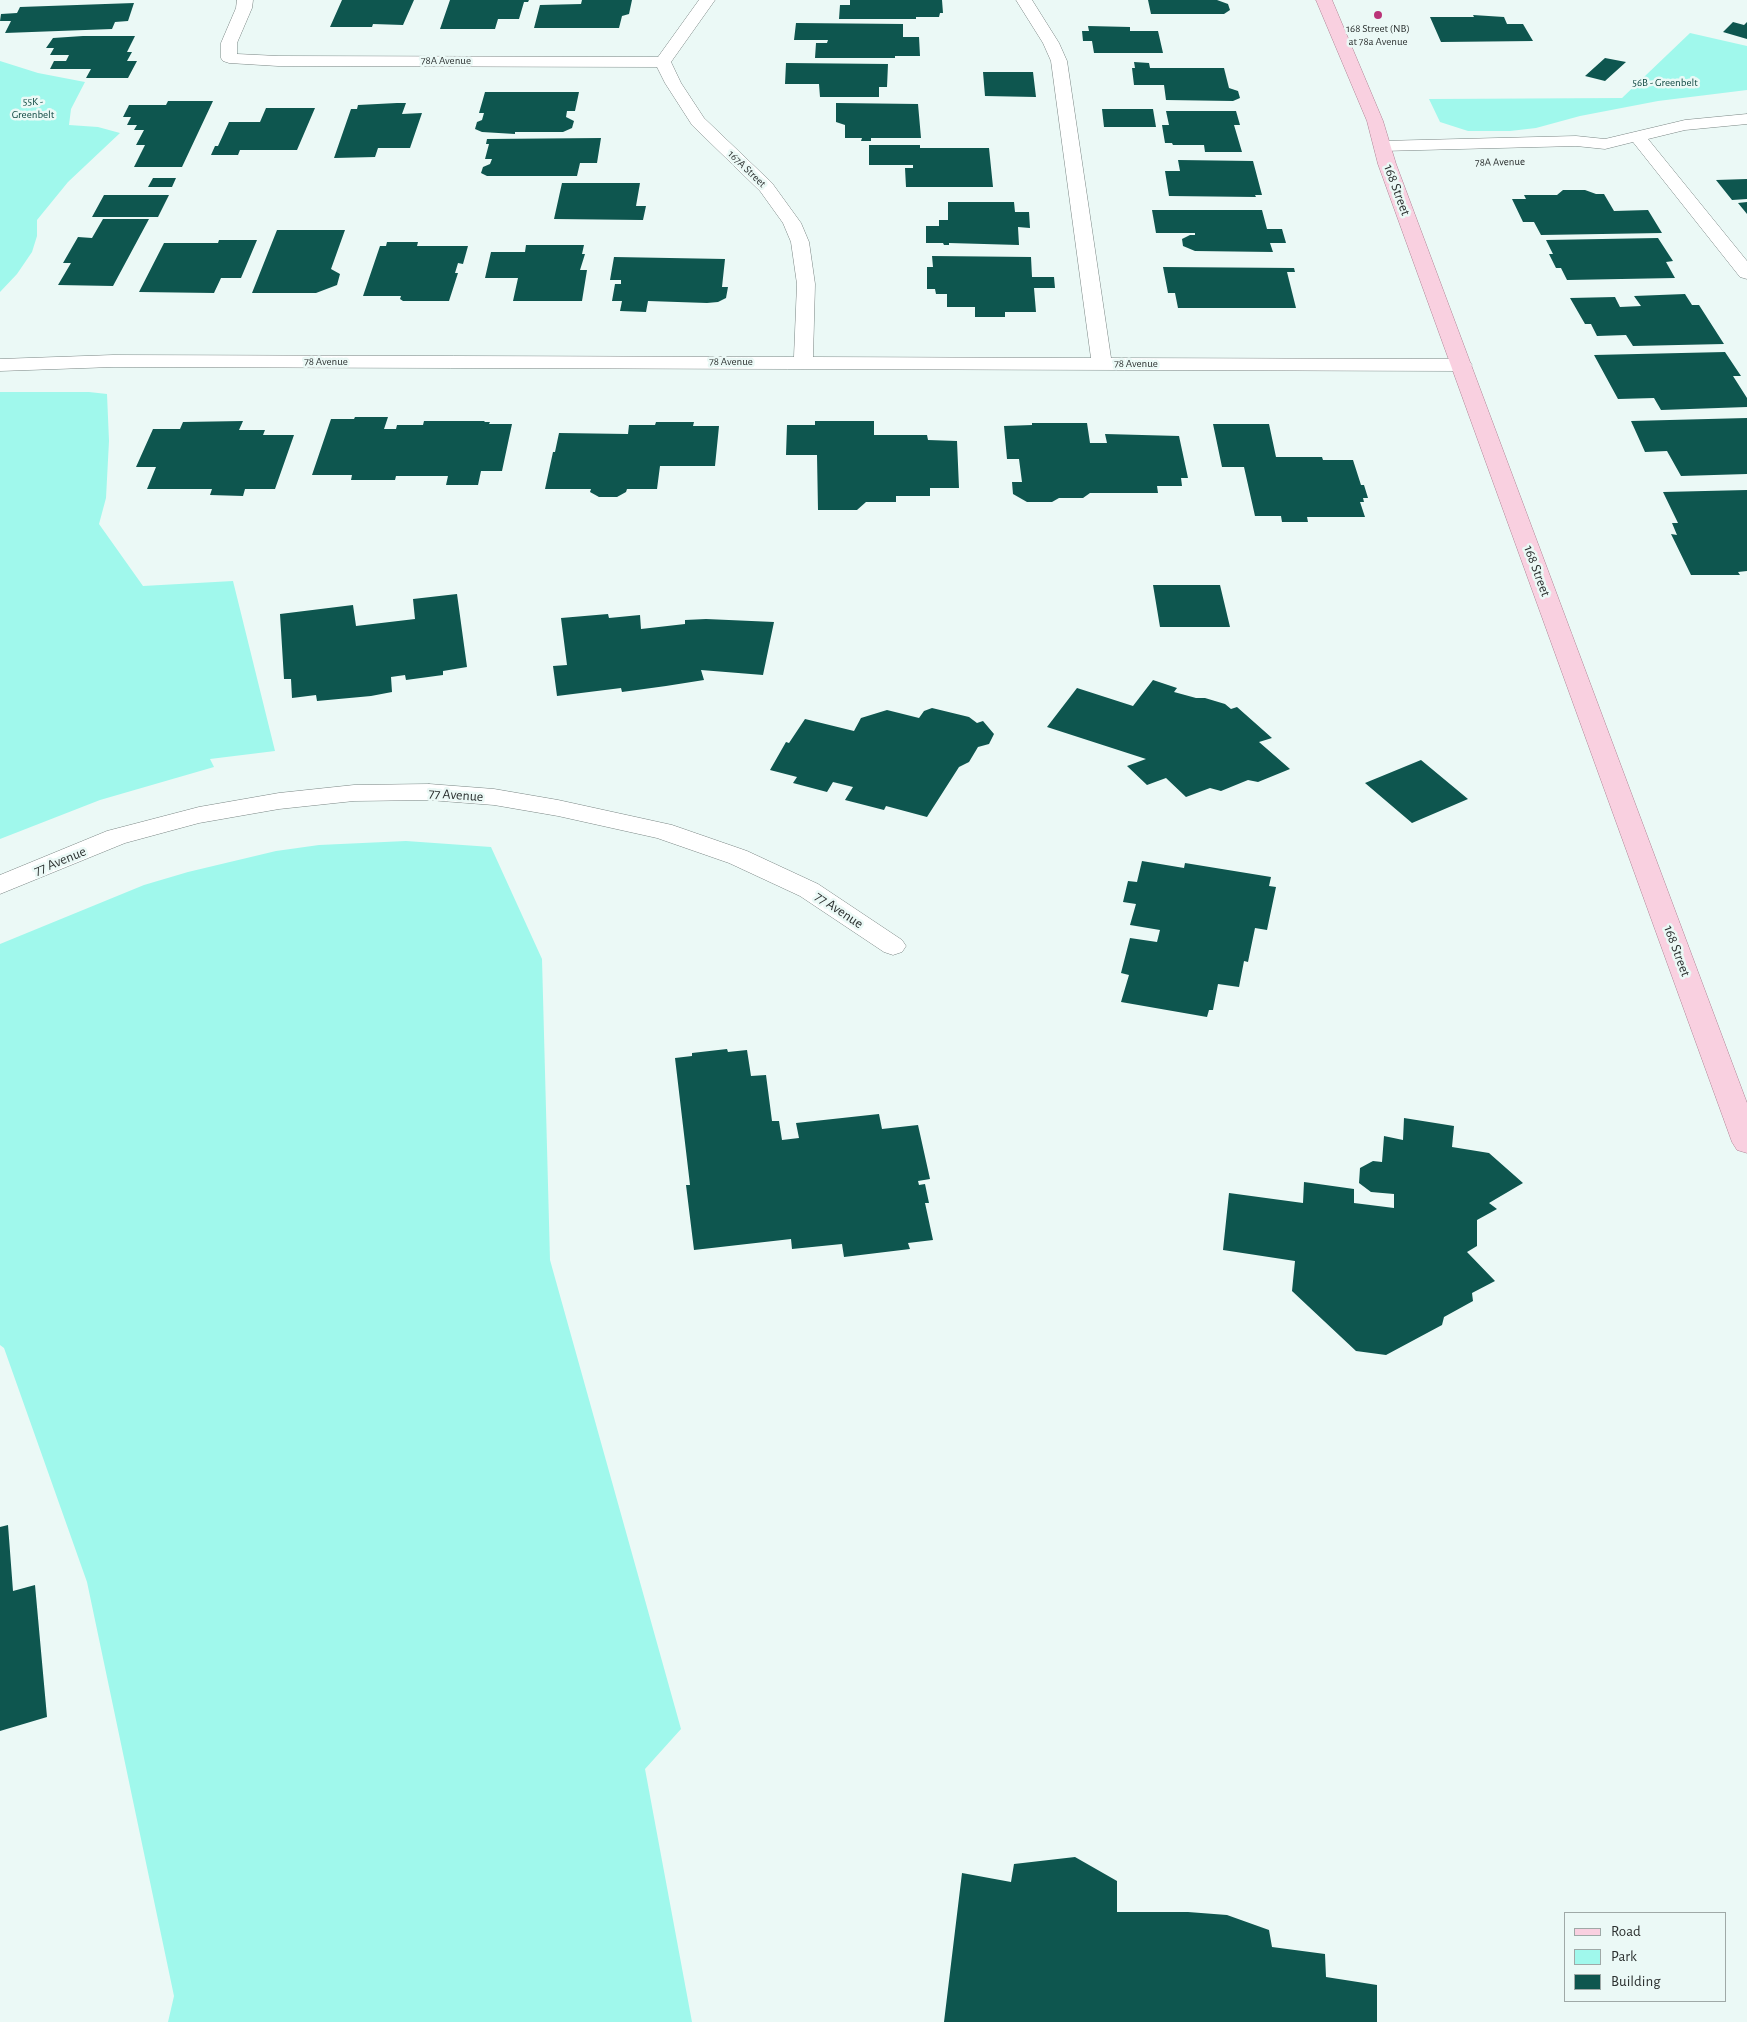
<!DOCTYPE html>
<style>
body{margin:0}
#map{position:relative;width:1747px;height:2022px;overflow:hidden;background:#ebf9f6;font-family:"Alegreya Sans",sans-serif}
canvas{display:block}
.legend{position:absolute;left:1564px;top:1912px;width:162px;height:90px;box-sizing:border-box;background:#ebf9f6;border:1px solid #9fa9a7;margin:0;padding:6px 9px;list-style:none;font-size:15px;color:#2c3130}
.legend li{display:flex;align-items:center;gap:10px;height:25px}
.legend b{width:25px;border:1px solid #9fa9a7}
</style>
<div id="map">
<canvas width="1747" height="2022"></canvas>
<ul class="legend">
<li><b style="height:6px;background:#f9d0e0"></b>Road</li>
<li><b style="height:14px;background:#a0f8ec"></b>Park</li>
<li><b style="height:14px;background:#0e564f"></b>Building</li>
</ul>
</div>
<script>
const c = document.querySelector('canvas').getContext('2d');
c.lineJoin = 'round';
function paint(path, color) {
  c.fillStyle = color;
  c.fill(path, 'evenodd');
}
function toPath(rows) {
  const path = new Path2D();
  for (const r of rows) {
    path.moveTo(r[0], r[1]);
    for (let i = 2; i < r.length; i += 2) path.lineTo(r[i], r[i + 1]);
  }
  return path;
}
function trace(path, color, width, dash) {
  c.strokeStyle = color;
  c.lineWidth = width;
  c.lineCap = dash ? 'butt' : 'round';
  c.setLineDash(dash || []);
  c.stroke(path);
}
function write(font, color, halo, rows, align = 'center') {
  c.font = font + ' "Alegreya Sans",sans-serif';
  c.lineWidth = 5;
  c.setLineDash([]);
  c.textBaseline = 'middle';
  c.strokeStyle = halo;
  c.fillStyle = color;
  for (const [text, x, y, turn = 0] of rows) {
    c.save();
    c.translate(x, y);
    c.rotate((+turn || 0) * Math.PI / 180);
    c.textAlign = isNaN(turn) ? turn : align;
    if (halo) c.strokeText(text, 0, 0);
    c.fillText(text, 0, 0);
    c.restore();
  }
}
paint(toPath([
 [1690,33,1747,46,1747,90,1658,101,1580,116,1536,128,1510,131,1468,131,1440,122,1429,99,1622,98],
 [0,61,38,73,85,82,71,109,69,125,98,127,120,133,68,182,37,220,37,236,32,252,17,274,0,292],
 [0,392,89,392,107,394,109,441,106,498,99,524,143,586,233,581,275,751,210,759,214,767,100,800,0,839],
 [406,841,491,847,542,959,550,1260,681,1729,645,1769,692,2022,168,2022,174,1996,87,1582,4,1348,0,1345,0,944,144,885,188,872,276,851,319,845]
]), '#a0f8ec');
paint(toPath([
 [342,0,414,0,403,25,373,24,372,27,330,27],
 [450,0,529,0,528,2,524,2,519,19,498,19,495,29,440,29],
 [582,0,632,0,629,14,622,16,619,28,534,28,540,5,581,4],
 [850,0,942,0,943,13,940,13,939,17,916,17,916,19,839,19,840,5,850,5],
 [1148,0,1217,0,1228,4,1230,10,1224,14,1151,14],
 [134,3,128,21,115,22,112,29,5,33,11,21,0,21,1,14,17,13,20,7],
 [1473,15,1504,17,1507,24,1523,24,1533,41,1441,42,1430,17,1474,17],
 [1733,22,1744,25,1747,22,1747,39,1723,32],
 [796,23,903,24,903,37,919,37,920,56,895,56,895,58,815,58,816,43,827,43,828,40,794,40],
 [1088,26,1130,27,1130,31,1158,31,1163,53,1094,53,1092,41,1083,41,1082,31,1089,31],
 [83,36,135,36,127,52,132,52,127,61,137,61,128,78,86,78,91,69,50,69,54,61,66,61,69,55,50,55,54,48,46,48,53,38],
 [1605,58,1626,62,1605,81,1585,76],
 [1134,62,1149,63,1150,68,1224,68,1229,88,1238,91,1240,98,1233,101,1166,100,1164,85,1134,85,1132,68,1135,68],
 [786,63,888,64,887,87,879,87,879,97,820,97,819,84,785,84],
 [983,72,1033,72,1036,97,985,96],
 [485,92,579,92,575,111,567,111,566,117,574,121,572,128,563,132,515,132,515,134,482,132,475,129,477,122,482,120,484,113,479,113],
 [168,101,213,101,182,167,134,167,145,145,136,145,144,130,134,130,137,125,127,125,131,117,123,117,129,105,166,105],
 [397,103,406,103,402,114,422,113,410,148,378,148,375,157,334,158,351,109,357,109,358,105],
 [836,103,918,104,921,138,871,138,871,141,861,141,862,138,845,138,845,125,836,122],
 [266,108,315,108,297,150,240,150,238,155,211,155,215,146,218,146,229,122,260,122],
 [1102,109,1153,109,1156,127,1104,127],
 [1166,111,1236,111,1240,125,1234,125,1242,152,1205,152,1204,145,1173,145,1172,143,1165,143,1162,125,1169,125],
 [601,138,597,163,580,163,577,176,487,176,481,173,483,167,490,164,492,159,485,159,489,144,486,144,487,139],
 [869,145,920,145,920,148,989,148,993,187,906,187,905,168,913,168,913,165,869,165],
 [1178,160,1253,161,1262,195,1255,195,1256,197,1169,196,1165,171,1180,171],
 [153,178,176,178,172,187,148,187],
 [1747,179,1747,199,1732,200,1716,180],
 [562,183,640,183,636,206,646,206,643,220,554,219],
 [1563,190,1585,190,1596,194,1604,194,1614,211,1648,210,1662,233,1541,235,1534,222,1523,222,1512,199,1526,199,1524,195,1557,195],
 [104,195,169,195,158,217,92,217],
 [948,202,1014,202,1015,212,1029,212,1030,228,1018,227,1019,245,949,243,949,245,944,245,943,243,926,243,926,226,939,226,939,220,948,220],
 [1747,202,1747,214,1738,203],
 [1152,210,1262,210,1267,229,1282,229,1286,243,1270,243,1273,252,1195,251,1183,246,1182,239,1190,235,1195,235,1195,233,1156,233],
 [103,219,149,219,113,286,58,285,71,263,63,263,78,237,92,238],
 [277,230,345,230,331,269,340,274,337,285,316,293,252,293],
 [1658,238,1673,261,1666,262,1675,278,1567,280,1561,268,1556,268,1549,254,1553,254,1546,240],
 [219,240,257,240,241,278,221,278,214,293,139,292,164,243,218,243],
 [387,242,418,242,417,246,468,246,463,264,458,263,455,273,458,273,449,301,403,301,400,299,401,296,363,296,380,246,386,246],
 [526,245,584,245,582,254,585,254,580,270,587,270,582,301,513,301,518,278,485,278,491,252,525,252],
 [932,256,1031,257,1032,277,1054,277,1055,288,1034,288,1036,312,1005,312,1005,317,975,317,975,307,947,307,947,294,936,294,935,289,927,289,927,267,933,267],
 [614,257,725,259,722,287,728,287,726,298,718,302,707,303,648,301,646,312,620,311,622,301,612,301,615,284,621,284,621,280,610,280],
 [1163,267,1294,268,1295,272,1287,272,1296,308,1178,308,1175,293,1168,293],
 [1685,294,1692,305,1699,305,1724,344,1633,346,1626,335,1597,336,1591,324,1585,324,1570,298,1615,297,1620,307,1641,306,1634,296],
 [1725,352,1741,376,1733,376,1747,398,1747,407,1661,410,1654,398,1618,399,1594,355],
 [355,417,388,417,384,429,396,429,397,425,423,425,424,421,485,421,484,422,490,422,489,424,512,424,502,471,481,471,478,485,446,485,448,476,396,476,395,480,351,480,352,475,312,475,331,419,354,419],
 [1747,418,1747,474,1681,476,1667,451,1645,452,1631,421],
 [243,421,239,430,265,430,263,435,294,435,275,489,245,489,243,496,210,495,212,489,147,489,156,467,136,467,153,429,180,429,183,422],
 [815,421,874,421,874,435,927,435,928,440,957,441,959,488,930,488,930,496,896,496,896,502,866,502,857,510,818,510,817,455,786,455,787,425,815,425],
 [656,422,694,422,693,426,719,426,715,466,660,466,657,489,627,489,626,492,617,497,599,497,590,492,591,489,545,489,553,452,555,452,559,433,628,434,629,425,655,425],
 [1032,423,1087,423,1090,443,1107,443,1105,434,1179,436,1188,478,1181,478,1182,486,1157,486,1158,493,1090,493,1083,498,1059,498,1052,502,1027,502,1013,494,1012,482,1022,482,1019,459,1007,459,1004,426,1032,425],
 [1213,424,1269,424,1276,457,1322,457,1323,460,1353,460,1361,485,1364,485,1368,498,1363,498,1364,502,1360,502,1365,517,1307,517,1308,522,1282,522,1281,516,1255,516,1244,467,1222,467],
 [1747,490,1747,571,1738,572,1740,575,1691,575,1671,534,1677,535,1672,523,1678,523,1663,492],
 [1153,585,1220,585,1230,627,1160,627],
 [457,594,467,667,443,671,443,675,406,680,405,675,391,677,392,692,371,696,317,701,316,695,292,698,291,679,284,679,280,614,353,605,356,626,415,619,413,599],
 [608,614,609,618,640,615,641,629,685,624,685,620,706,619,774,622,763,675,701,670,704,680,666,686,622,692,621,688,557,696,553,666,567,665,561,618],
 [1153,680,1177,688,1174,692,1196,698,1205,698,1225,704,1231,709,1237,707,1272,738,1259,742,1290,769,1258,782,1248,780,1221,791,1210,788,1186,797,1166,778,1147,785,1127,766,1146,759,1047,727,1077,688,1133,706],
 [932,708,969,717,977,723,983,721,994,734,989,744,978,747,969,762,959,767,927,817,886,806,884,810,845,800,853,787,833,782,827,792,793,783,797,777,770,770,786,742,789,743,805,719,854,731,861,718,887,710,919,718,924,711],
 [1421,760,1468,799,1412,823,1365,783],
 [1142,861,1184,868,1185,863,1271,877,1269,886,1276,887,1267,930,1255,928,1248,962,1244,961,1239,987,1218,984,1213,1010,1209,1010,1207,1017,1121,1002,1129,975,1121,973,1130,938,1157,942,1160,930,1130,925,1136,904,1123,902,1128,881,1137,882],
 [727,1049,728,1052,747,1050,751,1076,766,1075,772,1121,779,1121,782,1140,799,1138,796,1123,879,1114,882,1129,918,1125,930,1179,918,1181,919,1185,925,1184,929,1203,925,1203,933,1240,908,1243,910,1249,844,1257,842,1244,792,1249,791,1239,694,1250,686,1185,690,1185,675,1058,692,1056,692,1053],
 [1404,1118,1454,1126,1452,1147,1489,1153,1523,1183,1489,1203,1497,1209,1477,1220,1477,1246,1467,1252,1495,1281,1472,1293,1473,1301,1444,1317,1442,1325,1386,1355,1356,1351,1292,1291,1295,1261,1223,1250,1229,1193,1303,1203,1304,1182,1354,1189,1354,1203,1394,1208,1394,1194,1371,1192,1359,1183,1360,1168,1373,1161,1382,1162,1384,1136,1403,1140],
 [8,1525,13,1591,35,1585,47,1717,0,1731,0,1527],
 [1075,1857,1117,1881,1117,1912,1188,1912,1227,1915,1269,1930,1272,1947,1325,1954,1326,1977,1377,1985,1377,2022,944,2022,962,1873,1011,1882,1014,1864]
]), '#0e564f');
const minor = toPath([
 [237,0,253,0,252,8,237,43,237,54,278,56,658,57,699,0,715,0,671,62,681,83,704,118,772,183,801,223,809,242,815,284,813,357,1091,358,1051,61,1043,43,1016,0,1032,0,1059,43,1067,61,1111,358,1462,359,1469,361,1472,365,1469,369,1462,371,113,367,0,371,0,359,113,355,794,357,797,284,791,242,783,223,760,191,692,125,665,83,657,67,278,66,229,63,223,61,221,58,221,43,236,8,237,0],
 [1747,114,1747,124,1685,130,1648,139,1747,261,1747,279,1740,277,1633,142,1605,149,1576,146,1382,151,1376,150,1374,146,1376,142,1382,141,1576,136,1605,139,1685,120,1747,114],
 [429,784,494,789,558,800,672,825,747,851,818,884,902,940,906,946,902,952,893,955,884,952,800,896,729,863,657,838,558,816,494,805,429,800,354,801,279,809,199,823,125,843,0,894,0,875,107,831,199,807,279,793,354,785,429,784]
]);
const major = toPath([
 [1316,0,1332,0,1383,121,1396,164,1747,1103,1747,1153,1737,1150,1732,1142,1378,164,1367,121,1316,0]
]);
trace(minor, '#7a8684', 1);
trace(major, '#af8495', 1);
paint(minor, '#fff');
paint(major, '#f9d0e0');
for (const [x, y, r, color] of [
 [1378,15,5,"#ba3478"]
]) {
  const dot = new Path2D();
  dot.arc(x, y, r, 0, 2 * Math.PI);
  c.fillStyle = color;
  c.fill(dot);
  trace(dot, '#ebf9f6', 2);
}
write('11px', '#2c3130', '#ebf9f6', [
 ["168 Street (NB)",1378,29],
 ["at 78a Avenue",1378,42]
]);
write('11px', '#2c3130', '#ebf9f6', [
 ["78A Avenue",446,61],
 ["78A Avenue",1500,162,-1],
 ["167A Street",747,169,44],
 ["78 Avenue",326,362],
 ["78 Avenue",731,362],
 ["78 Avenue",1136,364]
]);
write('11px', '#114842', '#ebf9f6', [
 ["56B - Greenbelt",1665,83],
 ["55K -",33,102],
 ["Greenbelt",33,115]
]);
write('14px', '#2c3130', '#ebf9f6', [
 ["168 Street",1397,190,70],
 ["168 Street",1537,571,70],
 ["77 Avenue",456,795,4],
 ["77 Avenue",60,861,-22],
 ["77 Avenue",839,910,34],
 ["168 Street",1677,951,70]
]);
</script>
